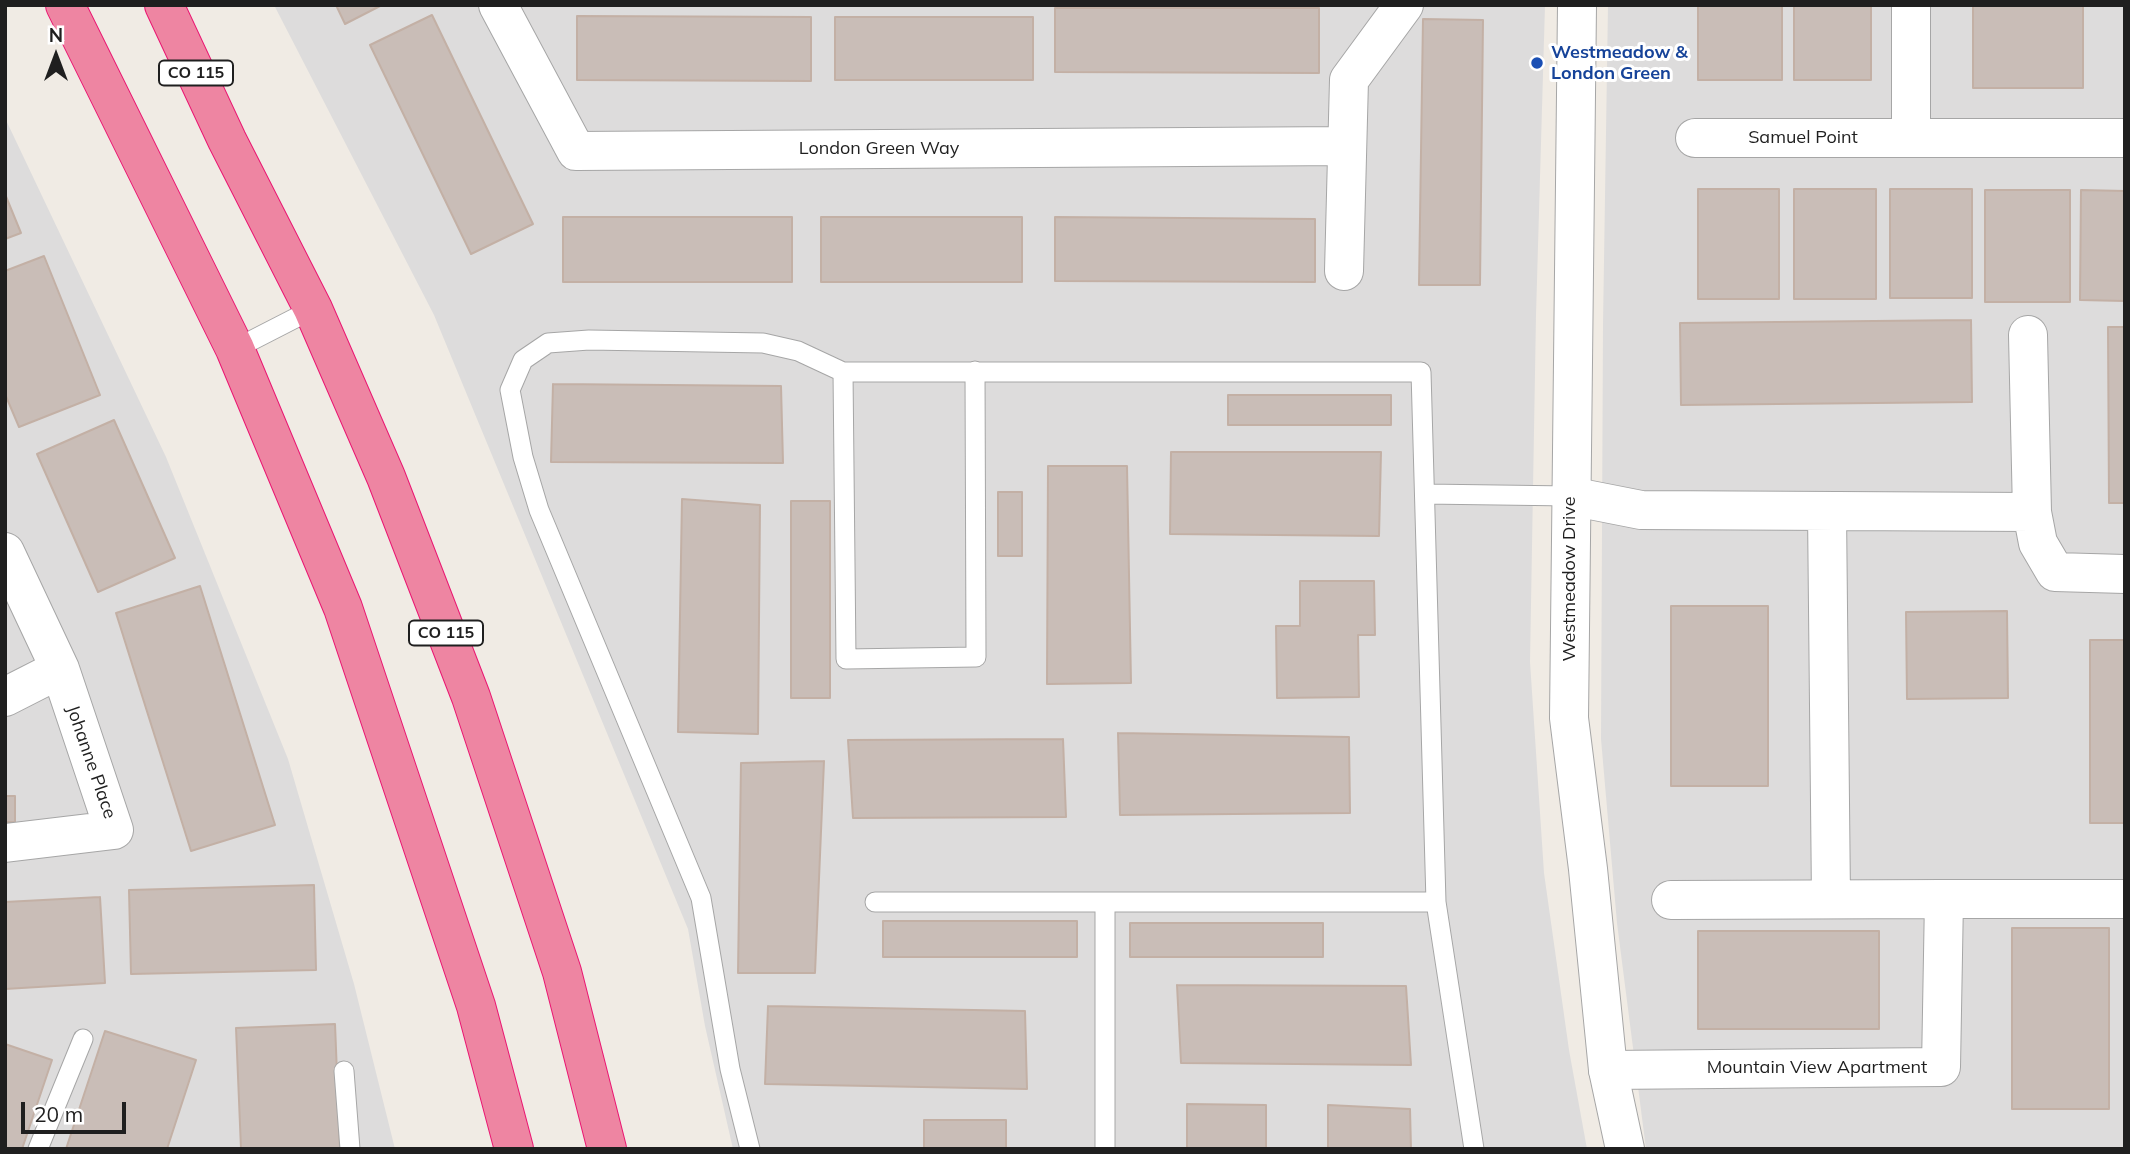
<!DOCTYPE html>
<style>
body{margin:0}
#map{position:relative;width:2130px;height:1154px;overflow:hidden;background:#f0ebe4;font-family:Mulish,sans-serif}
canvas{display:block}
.frame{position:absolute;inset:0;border:7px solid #1f1f1f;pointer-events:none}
.north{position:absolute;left:21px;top:21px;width:70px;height:70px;-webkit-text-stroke:5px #fff;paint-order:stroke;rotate:0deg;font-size:19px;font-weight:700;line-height:28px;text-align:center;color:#1f1f1f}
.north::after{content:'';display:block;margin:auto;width:24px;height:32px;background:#1f1f1f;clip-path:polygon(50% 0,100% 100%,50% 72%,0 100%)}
.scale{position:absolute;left:21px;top:1102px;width:105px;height:32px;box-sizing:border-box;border:4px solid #1f1f1f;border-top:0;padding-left:9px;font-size:21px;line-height:24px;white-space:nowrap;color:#1f1f1f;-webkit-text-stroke:5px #fff;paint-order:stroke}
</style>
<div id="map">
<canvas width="2130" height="1154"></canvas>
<div class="frame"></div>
<div class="north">N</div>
<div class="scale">20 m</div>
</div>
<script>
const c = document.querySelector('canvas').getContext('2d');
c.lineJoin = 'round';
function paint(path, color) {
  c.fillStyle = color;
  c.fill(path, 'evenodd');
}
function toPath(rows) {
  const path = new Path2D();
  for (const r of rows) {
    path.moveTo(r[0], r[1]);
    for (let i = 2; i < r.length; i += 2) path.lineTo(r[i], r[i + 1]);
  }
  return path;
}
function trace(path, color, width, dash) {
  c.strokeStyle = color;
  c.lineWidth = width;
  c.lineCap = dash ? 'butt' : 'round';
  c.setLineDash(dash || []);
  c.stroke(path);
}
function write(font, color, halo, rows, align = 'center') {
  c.font = font + ' Mulish,sans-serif';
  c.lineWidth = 6;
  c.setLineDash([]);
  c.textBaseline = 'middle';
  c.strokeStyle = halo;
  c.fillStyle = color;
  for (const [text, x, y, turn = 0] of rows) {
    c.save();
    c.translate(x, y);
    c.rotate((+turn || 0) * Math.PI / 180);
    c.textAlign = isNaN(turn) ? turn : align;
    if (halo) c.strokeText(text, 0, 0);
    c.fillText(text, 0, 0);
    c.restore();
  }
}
paint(toPath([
 [274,5,1545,5,1536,315,1530,662,1544,873,1569,1050,1587,1149,733,1149,705,1026,688,929,434,315],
 [1608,5,2125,5,2125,1149,1646,1149,1617,923,1601,739,1603,325],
 [5,118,166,457,288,759,354,984,395,1149,5,1149]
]), '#dddcdc');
const building = toPath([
 [336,5,382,5,345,24,336,5],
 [1698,5,1782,5,1782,80,1698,80,1698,5],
 [1794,5,1871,5,1871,80,1794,80,1794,5],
 [1973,5,2083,5,2083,88,1973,88,1973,5],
 [1055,8,1319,8,1319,73,1055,72,1055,8],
 [432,15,533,224,471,254,370,45,432,15],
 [577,16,811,17,811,81,577,80,577,16],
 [835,17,1033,17,1033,80,835,80,835,17],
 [1423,19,1483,20,1480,285,1419,285,1423,19],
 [1698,189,1779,189,1779,299,1698,299,1698,189],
 [1794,189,1876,189,1876,299,1794,299,1794,189],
 [1890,189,1972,189,1972,298,1890,298,1890,189],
 [1985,190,2070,190,2070,302,1985,302,1985,190],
 [2081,190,2125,191,2125,301,2080,300,2081,190],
 [5,194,21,233,5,239,5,194],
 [563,217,792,217,792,282,563,282,563,217],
 [821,217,1022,217,1022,282,821,282,821,217],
 [1055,217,1315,219,1315,282,1055,281,1055,217],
 [44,256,100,395,19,427,5,394,5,271,44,256],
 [1971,320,1972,402,1681,405,1680,323,1971,320],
 [2108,327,2125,327,2125,503,2109,503,2108,327],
 [553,384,781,386,783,463,551,462,553,384],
 [1228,395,1391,395,1391,425,1228,425,1228,395],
 [114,420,175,558,98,592,37,454,114,420],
 [1171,452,1381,452,1379,536,1170,534,1171,452],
 [1048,466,1127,466,1131,683,1047,684,1048,466],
 [998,492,1022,492,1022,556,998,556,998,492],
 [682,499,760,505,758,734,678,732,682,499],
 [791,501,830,501,830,698,791,698,791,501],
 [1300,581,1374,581,1375,635,1358,635,1359,697,1277,698,1276,626,1300,626,1300,581],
 [200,586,275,825,191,851,116,613,200,586],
 [1671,606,1768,606,1768,786,1671,786,1671,606],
 [2007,611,2008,698,1907,699,1906,612,2007,611],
 [2090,640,2125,640,2125,823,2090,823,2090,640],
 [1118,733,1349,737,1350,813,1120,815,1118,733],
 [1063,739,1066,817,853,818,848,740,1063,739],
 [824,761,815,973,738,973,741,763,824,761],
 [5,796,15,796,15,822,5,822,5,796],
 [314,885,316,970,131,974,129,890,314,885],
 [100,897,105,983,5,989,5,902,100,897],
 [883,921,1077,921,1077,957,883,957,883,921],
 [1130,923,1323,923,1323,957,1130,957,1130,923],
 [2012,928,2109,928,2109,1109,2012,1109,2012,928],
 [1698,931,1879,931,1879,1029,1698,1029,1698,931],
 [1177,985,1406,986,1411,1065,1181,1063,1177,985],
 [768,1006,1025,1011,1027,1089,765,1084,768,1006],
 [335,1024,340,1149,241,1149,236,1028,335,1024],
 [105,1031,196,1060,167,1149,66,1149,105,1031],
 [5,1044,52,1060,22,1149,5,1149,5,1044],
 [1187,1104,1266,1105,1266,1149,1187,1149,1187,1104],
 [1328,1105,1410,1109,1411,1149,1328,1149,1328,1105],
 [924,1120,1006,1120,1006,1149,924,1149,924,1120]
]);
paint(building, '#c9bdb7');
trace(building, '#c3b0a5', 2);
const service = toPath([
 [235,349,313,309],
 [843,372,846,659,976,657,975,371],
 [1425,494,1570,496],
 [875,902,1436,902],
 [1105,902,1105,1149],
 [344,1071,350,1149],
 [38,1149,83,1039],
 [750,1149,730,1069,701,898,539,510,523,457,510,390,523,360,548,343,589,340,763,343,798,351,843,372,1421,372,1436,902,1474,1149]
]);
const minor = toPath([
 [498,5,576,151,1347,146],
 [1911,5,1911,138],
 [1695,138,2125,138],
 [1344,271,1349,80,1404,5],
 [2028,335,2032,512],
 [1570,496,1641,510,2032,512,2038,543,2055,572,2125,574],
 [1827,511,1831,899],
 [5,552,60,669,114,830,5,843],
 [5,697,60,669],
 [1671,900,1944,899],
 [1608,1070,1941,1067,1944,899,2125,899]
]);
const tertiary = toPath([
 [1577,5,1569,718,1588,869,1608,1070,1625,1149]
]);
const motorway = toPath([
 [65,5,235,349,343,608,476,1006,514,1149],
 [164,5,227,140,313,309,386,477,471,697,562,972,607,1149]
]);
trace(service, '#a6a6a6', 21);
trace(minor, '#a6a6a6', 40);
trace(tertiary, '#a6a6a6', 40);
trace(motorway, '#ea1672', 40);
trace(service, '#fff', 19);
trace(minor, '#fff', 38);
trace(tertiary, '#fff', 38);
trace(motorway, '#ee85a2', 38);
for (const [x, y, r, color] of [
 [1537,63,7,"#1a4fb4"]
]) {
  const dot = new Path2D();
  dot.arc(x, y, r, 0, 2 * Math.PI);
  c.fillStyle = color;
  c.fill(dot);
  trace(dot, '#fff', 2.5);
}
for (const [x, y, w] of [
 [196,73,74],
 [446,633,74]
]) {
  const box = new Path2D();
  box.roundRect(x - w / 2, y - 12.5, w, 25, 5);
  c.fillStyle = '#fff';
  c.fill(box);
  trace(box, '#1f1f1f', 2);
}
write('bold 16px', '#1f1f1f', null, [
 ["CO 115",196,73],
 ["CO 115",446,633]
]);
write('bold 18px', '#164399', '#fff', [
 ["Westmeadow &",1551,53],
 ["London Green",1551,74]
], 'left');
write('18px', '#1f1f1f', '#fff', [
 ["Samuel Point",1803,138],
 ["London Green Way",879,149],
 ["Westmeadow Drive",1570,579,-90],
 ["Johanne Place",91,762,71],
 ["Mountain View Apartment",1817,1068]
]);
</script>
